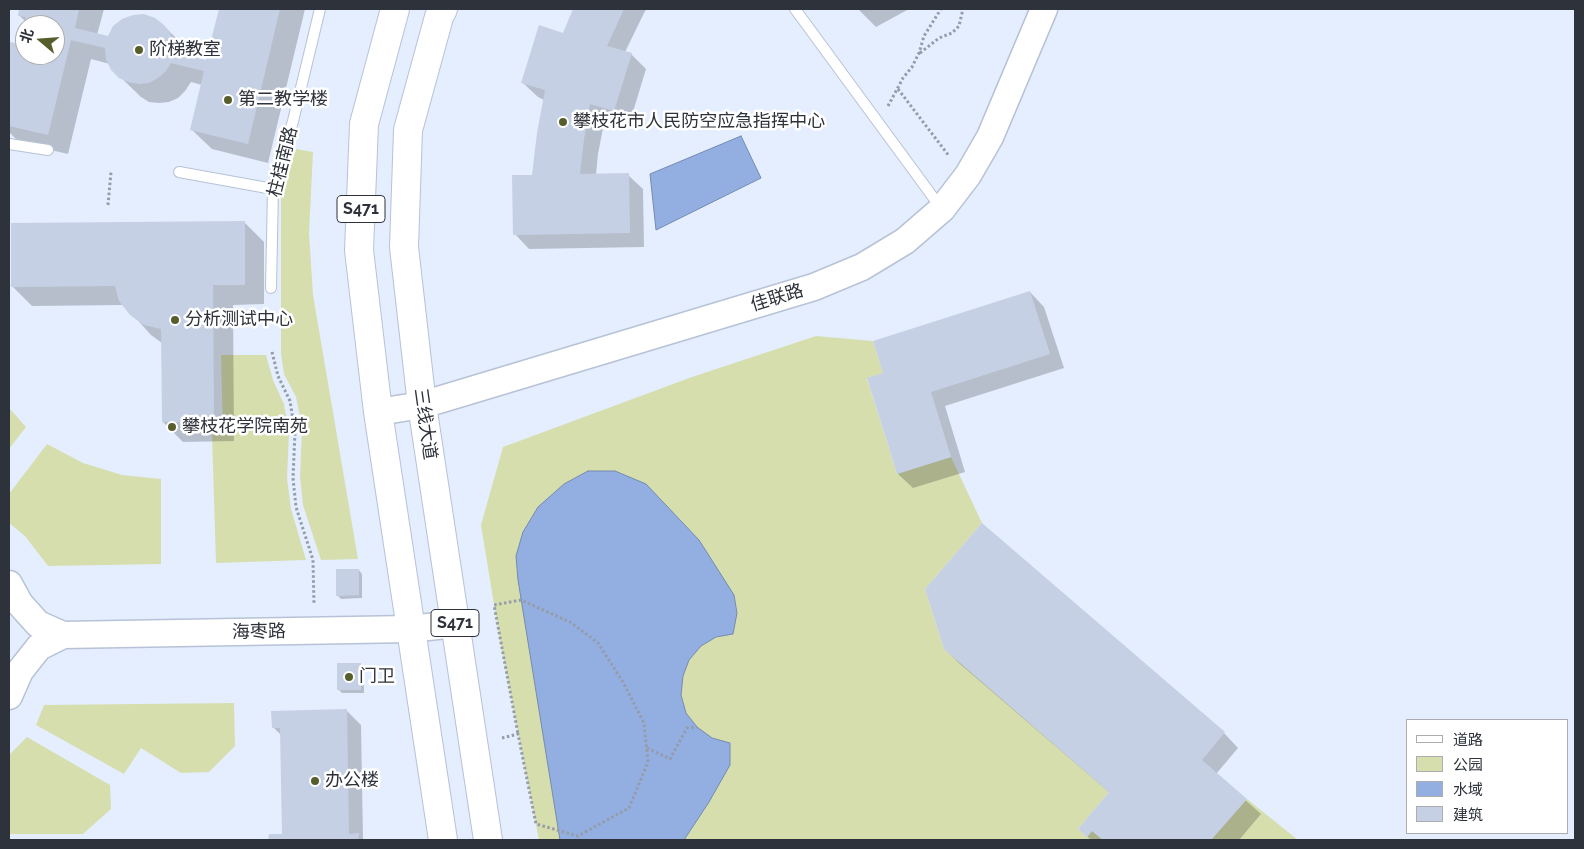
<!DOCTYPE html>
<meta charset="utf-8">
<style>
body{margin:0}
#map{position:relative;width:1584px;height:849px;overflow:hidden;background:#e4eeff;font-family:Raleway,"Noto Sans SC",sans-serif}
canvas{display:block}
.frame{position:absolute;inset:0;border:10px solid #2e323a;pointer-events:none}
.legend{position:absolute;left:1406px;top:719px;width:162px;height:115px;box-sizing:border-box;background:#fff;border:1px solid #abadb0;margin:0;padding:6px 9px;list-style:none;font-size:15px;color:#2e323a}
.legend li{display:flex;align-items:center;gap:10px;height:25px}
.legend b{width:25px;border:1px solid #abadb0}
.north{position:absolute;left:15px;top:15px;width:50px;height:50px;box-sizing:border-box;background:#fff;border:1px solid #abadb0;border-radius:50%;rotate:288deg;font-size:14px;font-weight:700;line-height:20px;text-align:center;color:#2e323a}
.north::after{content:'';display:block;margin:auto;width:18px;height:22px;background:#575e2c;clip-path:polygon(50% 0,100% 100%,50% 72%,0 100%)}
</style>
<div id="map">
<canvas width="1584" height="849"></canvas>
<div class="frame"></div>
<ul class="legend">
<li><b style="height:6px;background:#fff"></b>道路</li>
<li><b style="height:14px;background:#d6deae"></b>公园</li>
<li><b style="height:14px;background:#93afe2"></b>水域</li>
<li><b style="height:14px;background:#c5d0e5"></b>建筑</li>
</ul>
<div class="north">北</div>
</div>
<script>
const c = document.querySelector('canvas').getContext('2d');
c.lineJoin = 'round';
function paint(path, color) {
  c.fillStyle = color;
  c.fill(path, 'evenodd');
}
function toPath(rows) {
  const path = new Path2D();
  for (const r of rows) {
    path.moveTo(r[0], r[1]);
    for (let i = 2; i < r.length; i += 2) path.lineTo(r[i], r[i + 1]);
  }
  return path;
}
function trace(path, color, width, dash) {
  c.strokeStyle = color;
  c.lineWidth = width;
  c.lineCap = dash ? 'butt' : 'round';
  c.setLineDash(dash || []);
  c.stroke(path);
}
function write(font, color, halo, rows, align = 'center') {
  c.font = font + ' Raleway,"Noto Sans SC",sans-serif';
  c.lineWidth = 5;
  c.setLineDash([]);
  c.textBaseline = 'middle';
  c.strokeStyle = halo;
  c.fillStyle = color;
  for (const [text, x, y, turn = 0] of rows) {
    c.save();
    c.translate(x, y);
    c.rotate((+turn || 0) * Math.PI / 180);
    c.textAlign = isNaN(turn) ? turn : align;
    if (halo) c.strokeText(text, 0, 0);
    c.fillText(text, 0, 0);
    c.restore();
  }
}
paint(toPath([
 [296,149,313,152,309,233,313,295,358,559,321,560,303,505,300,477,302,427,296,397,284,374,281,354,281,194],
 [816,336,873,341,883,373,867,379,897,474,951,457,982,523,925,589,944,649,1109,792,1078,829,1087,837,1092,831,1103,840,539,840,499,635,481,525,503,447,692,377],
 [221,355,266,355,273,380,284,404,289,433,287,478,291,509,306,560,216,563,212,435,223,435],
 [9,408,26,427,9,449],
 [47,444,83,463,122,475,161,479,161,564,48,566,25,536,9,523,9,494],
 [234,703,235,746,209,772,181,773,141,748,124,774,36,725,44,705],
 [27,737,110,785,111,809,83,834,9,834,9,755],
 [1247,799,1298,840,1211,840]
]), '#d6deae');
const water = toPath([
 [741,136,761,178,656,230,650,174,741,136],
 [588,471,615,471,646,484,699,540,734,595,737,613,733,634,716,637,701,646,689,660,683,676,681,695,686,713,697,727,712,738,730,743,730,765,709,802,684,840,560,840,518,580,516,556,523,532,538,507,564,484,588,471]
]);
paint(water, '#93afe2');
trace(water, '#758ab0', 1);
paint(toPath([
 [20,9,104,9,97,35,108,37,163,25,184,46,191,58,207,62,220,9,218,9,305,9,268,163,212,149,192,130,202,85,191,82,185,91,178,98,169,102,159,103,149,102,141,97,112,69,110,64,91,59,68,154,20,143,9,132,9,54,11,44,20,46,25,25,25,55,55,55,55,25,25,25,26,22,19,15],
 [575,9,646,9,625,52,631,54,646,69,629,125,605,118,598,154,596,175,628,175,643,189,644,247,529,249,515,234,533,176,544,100,538,97,523,83,564,34],
 [858,9,909,9,876,27],
 [244,222,264,242,264,304,233,305,234,441,183,442,163,422,162,343,151,335,124,305,32,306,12,286],
 [1030,292,1044,307,1064,368,945,406,965,472,913,488,898,474,868,379,884,374],
 [359,570,362,574,362,598,341,599,337,595],
 [945,649,1224,733,1238,748,1216,774,1261,814,1239,840,1091,840,1079,829,1110,793,960,664],
 [360,665,364,668,364,693,342,693,339,690],
 [346,710,361,725,363,839,364,840,269,840,270,835,284,835,282,736,273,727]
]), '#0003');
paint(toPath([
 [19,9,79,9,75,28,108,36,113,26,122,19,133,15,144,14,155,18,164,25,170,33,173,43,173,52,206,60,219,9,280,9,248,144,190,130,204,71,171,63,166,71,158,78,149,83,139,84,128,82,119,78,111,70,106,59,105,48,71,40,48,135,9,126,9,49,10,42,19,44,26,17,18,16],
 [25,25,55,25,55,55,25,55],
 [573,9,624,9,607,46,632,53,614,111,590,104,584,139,580,174,629,173,630,233,513,235,512,175,532,175,537,133,545,90,521,83,539,25,563,33],
 [245,221,245,285,213,285,214,422,162,422,161,329,144,325,130,315,119,301,115,286,11,287,11,223],
 [1030,291,1050,354,931,392,951,457,897,474,867,378,883,373,873,341],
 [982,523,1225,732,1202,760,1247,799,1211,840,1103,840,1092,831,1087,837,1078,829,1109,792,944,649,925,589],
 [336,569,359,569,359,595,336,596],
 [337,663,361,663,361,690,337,690],
 [347,709,349,834,359,833,358,840,268,840,269,834,282,834,280,728,272,728,271,711]
]), '#c5d0e5');
const service = toPath([
 [795,9,941,208],
 [9,144,48,150],
 [179,172,273,189],
 [271,288,273,189,293,121,320,9]
]);
const tertiary = toPath([
 [378,412,422,405,814,287,862,267,905,241,942,209,968,175,990,137,1044,9],
 [9,584,20,604,38,624,63,635],
 [9,696,20,671,39,647,63,635,410,629,455,624]
]);
const primary = toPath([
 [395,9,364,124,359,250,378,412,443,840],
 [443,9,439,17,408,130,404,247,422,405,488,840]
]);
trace(service, '#b7c2d6', 12);
trace(tertiary, '#b7c2d6', 29);
trace(primary, '#b7c2d6', 30);
trace(toPath([
 [920,53,939,38,952,33,959,26,963,9],
 [898,89,949,156],
 [888,106,903,78,912,67,919,53,924,36,941,9],
 [108,205,111,172],
 [272,352,278,376,290,401,295,432,293,478,296,507,313,560,314,605],
 [502,738,518,734,536,824,578,836,629,808,648,762,644,723,623,682,598,643,570,622,521,600,494,605,518,734],
 [647,748,670,759,687,728,697,727]
]), '#949ca9', 3, [2.5, 2.5]);
trace(service, '#fff', 10);
trace(tertiary, '#fff', 26);
trace(primary, '#fff', 28);
for (const [x, y, r, color] of [
 [139,50,5,"#575e2c"],
 [228,100,5,"#575e2c"],
 [563,122,5,"#575e2c"],
 [175,320,5,"#575e2c"],
 [172,427,5,"#575e2c"],
 [349,677,5,"#575e2c"],
 [315,781,5,"#575e2c"]
]) {
  const dot = new Path2D();
  dot.arc(x, y, r, 0, 2 * Math.PI);
  c.fillStyle = color;
  c.fill(dot);
  trace(dot, '#fff', 2);
}
for (const [x, y, w] of [
 [361,209,48],
 [455,623,48]
]) {
  const box = new Path2D();
  box.roundRect(x - w / 2, y - 13.5, w, 27, 4);
  c.fillStyle = '#fff';
  c.fill(box);
  trace(box, '#2e323a', 1);
}
write('bold 16px', '#2e323a', null, [
 ["S471",361,209],
 ["S471",455,623]
]);
write('18px', '#2e323a', '#fff', [
 ["阶梯教室",149,50],
 ["第二教学楼",238,100],
 ["攀枝花市人民防空应急指挥中心",573,122],
 ["分析测试中心",185,320],
 ["攀枝花学院南苑",182,427],
 ["门卫",359,677],
 ["办公楼",325,781]
], 'left');
write('18px', '#2e323a', '#fff', [
 ["柱桂南路",283,162,-76],
 ["佳联路",777,298,-17],
 ["三线大道",425,424,82],
 ["海枣路",259,632,-1]
]);
</script>
